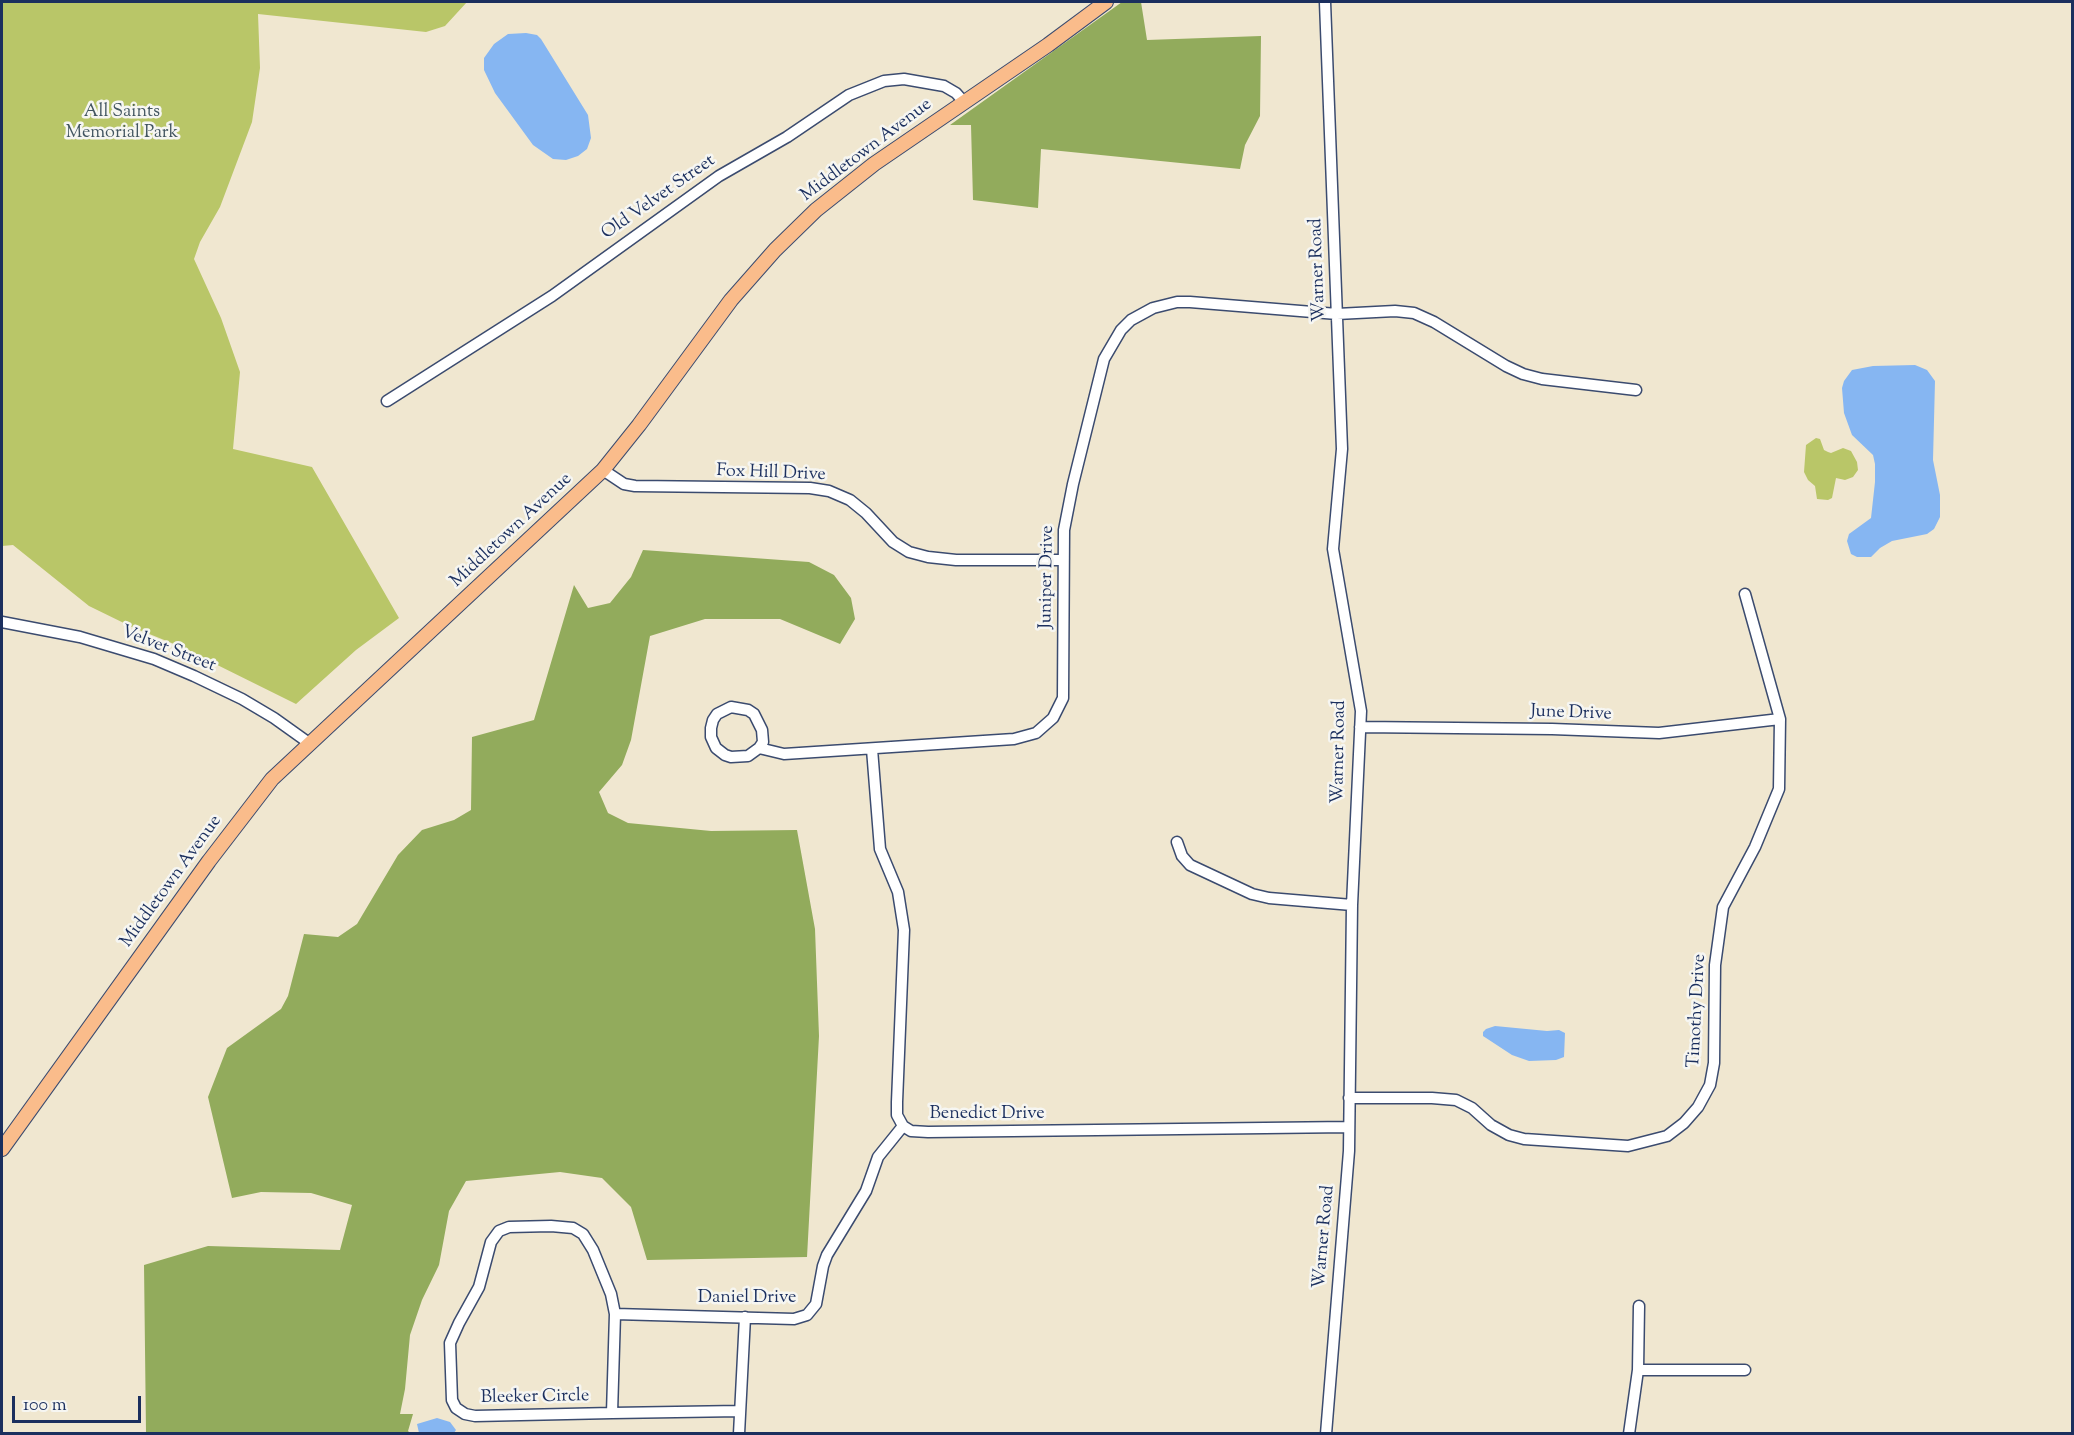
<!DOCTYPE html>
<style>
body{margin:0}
#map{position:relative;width:2074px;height:1435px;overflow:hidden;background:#f0e7d0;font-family:"Sorts Mill Goudy",serif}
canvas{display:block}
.frame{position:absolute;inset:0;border:3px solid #1b2f5e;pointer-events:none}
.scale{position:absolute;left:12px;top:1396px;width:129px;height:27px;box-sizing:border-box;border:3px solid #1b2f5e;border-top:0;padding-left:8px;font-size:18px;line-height:21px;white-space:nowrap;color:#1b2f5e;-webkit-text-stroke:4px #f6f6f2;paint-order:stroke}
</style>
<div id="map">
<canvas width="2074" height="1435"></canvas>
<div class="frame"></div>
<div class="scale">100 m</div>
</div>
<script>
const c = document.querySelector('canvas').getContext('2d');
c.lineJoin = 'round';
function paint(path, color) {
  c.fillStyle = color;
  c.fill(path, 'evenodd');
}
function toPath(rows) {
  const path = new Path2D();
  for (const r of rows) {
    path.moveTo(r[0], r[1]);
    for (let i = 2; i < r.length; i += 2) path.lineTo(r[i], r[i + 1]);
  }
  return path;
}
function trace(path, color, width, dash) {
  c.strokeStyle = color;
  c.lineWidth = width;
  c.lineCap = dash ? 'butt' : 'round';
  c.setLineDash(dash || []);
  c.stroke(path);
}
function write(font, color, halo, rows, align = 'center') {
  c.font = font + ' "Sorts Mill Goudy",serif';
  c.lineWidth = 5;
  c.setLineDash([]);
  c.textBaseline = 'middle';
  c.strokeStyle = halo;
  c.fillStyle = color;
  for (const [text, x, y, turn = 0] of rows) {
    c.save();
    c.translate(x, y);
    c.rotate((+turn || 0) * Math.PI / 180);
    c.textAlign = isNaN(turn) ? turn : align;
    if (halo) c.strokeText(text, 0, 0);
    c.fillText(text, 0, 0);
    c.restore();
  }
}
paint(toPath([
 [2,2,467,2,445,26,426,32,258,14,260,68,252,122,220,207,200,242,194,259,221,318,240,372,233,449,312,467,399,618,356,650,296,704,179,646,132,627,89,606,13,545,2,546],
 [1816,438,1820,439,1824,450,1828,452,1831,453,1843,448,1851,451,1857,462,1858,470,1853,477,1845,480,1836,478,1832,498,1828,500,1817,499,1815,486,1808,480,1804,472,1806,445]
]), '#b9c668');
paint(toPath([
 [1122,2,1141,2,1147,40,1261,36,1260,116,1245,145,1240,169,1041,149,1038,208,973,200,971,125,950,125],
 [643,550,809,562,834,575,851,598,855,619,840,644,780,619,705,619,650,636,631,740,622,765,599,792,608,813,628,823,711,831,797,830,815,929,819,1036,807,1257,647,1260,631,1207,602,1178,560,1172,466,1181,449,1211,439,1265,422,1300,410,1335,405,1389,400,1414,413,1414,408,1431,410,1433,146,1433,144,1265,208,1246,340,1250,352,1205,311,1193,261,1192,232,1198,208,1097,227,1048,281,1009,288,996,304,934,338,937,357,924,398,855,422,830,454,820,471,810,472,737,534,720,574,585,588,608,610,603,631,577]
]), '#92ab5c');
paint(toPath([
 [526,33,537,35,541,39,588,115,591,138,587,149,578,156,566,160,553,159,533,145,495,93,484,70,484,58,494,44,508,34],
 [1915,365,1927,370,1935,381,1933,460,1940,495,1940,517,1934,529,1927,534,1892,541,1880,548,1871,557,1857,557,1851,554,1847,541,1849,534,1871,518,1875,482,1875,464,1873,455,1852,435,1844,413,1842,388,1844,381,1852,370,1873,366],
 [1495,1026,1547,1031,1559,1030,1565,1033,1564,1057,1556,1060,1529,1061,1512,1055,1483,1036,1483,1032,1486,1029],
 [437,1418,450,1422,456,1430,454,1433,419,1433,417,1424]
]), '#86b6f2');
const minor = toPath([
 [1325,2,1342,449,1333,549,1361,711,1352,905,1349,1151,1326,1434],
 [387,401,552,296,719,176,787,137,849,95,884,81,904,79,944,86,956,93,964,102],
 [603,470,624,484,635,486,810,488,829,491,850,500,866,513,893,542,909,552,928,557,956,560,1063,560],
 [2,622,80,637,154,659,194,676,242,699,274,718,309,743],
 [731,707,748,710,754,714,762,730,763,742,759,748,748,756,731,757,725,755,716,748,711,737,711,728,713,720,717,714,731,707],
 [1360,727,1552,729,1659,733,1780,719],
 [759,748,784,754,1014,739,1036,733,1053,718,1063,698,1064,530,1073,484,1104,359,1121,330,1131,320,1153,308,1177,302,1190,302,1337,314,1395,311,1414,313,1434,322,1506,366,1523,374,1542,379,1636,390],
 [872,749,880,849,898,892,904,930,897,1102,897,1115,903,1126,911,1131,928,1132,1349,1127],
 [1177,842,1182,856,1190,865,1252,894,1269,898,1352,905],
 [1349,1098,1432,1098,1456,1100,1472,1108,1491,1125,1509,1135,1524,1139,1628,1146,1667,1136,1684,1123,1698,1107,1710,1085,1714,1063,1715,965,1723,907,1755,847,1779,789,1780,719,1745,594],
 [551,1226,573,1228,583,1234,593,1250,611,1294,615,1314,612,1413,475,1416,465,1414,456,1408,452,1400,450,1343,459,1323,479,1287,491,1242,499,1231,509,1227,551,1226],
 [615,1314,794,1319,807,1315,816,1304,823,1266,827,1255,866,1191,878,1157,903,1126],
 [1638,1370,1745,1370],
 [612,1413,740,1411],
 [739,1434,745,1317],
 [1629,1434,1638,1370,1639,1306]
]);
const major = toPath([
 [2,1149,209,861,272,779,603,470,639,425,731,300,775,250,816,210,874,164,1048,45,1106,2]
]);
trace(minor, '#3b4b6f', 13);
trace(major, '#3b4b6f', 16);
trace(minor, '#fff', 10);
trace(major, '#fabc8b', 14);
write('18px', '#425560', '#f6f6f2', [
 ["All Saints",122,113],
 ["Memorial Park",122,134]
]);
write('18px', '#1b2f5e', '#f6f6f2', [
 ["Middletown Avenue",867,151,-37],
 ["Old Velvet Street",659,198,-35],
 ["Warner Road",1319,270,-92],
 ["Fox Hill Drive",771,474,2],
 ["Middletown Avenue",512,531,-43],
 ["Juniper Drive",1048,577,-89],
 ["Velvet Street",168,650,21],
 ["June Drive",1571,714,2],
 ["Warner Road",1340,752,-89],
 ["Middletown Avenue",172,882,-54],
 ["Timothy Drive",1698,1011,-87],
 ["Benedict Drive",987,1115],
 ["Warner Road",1325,1237,-85],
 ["Daniel Drive",747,1299],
 ["Bleeker Circle",535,1398,-1]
]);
</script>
